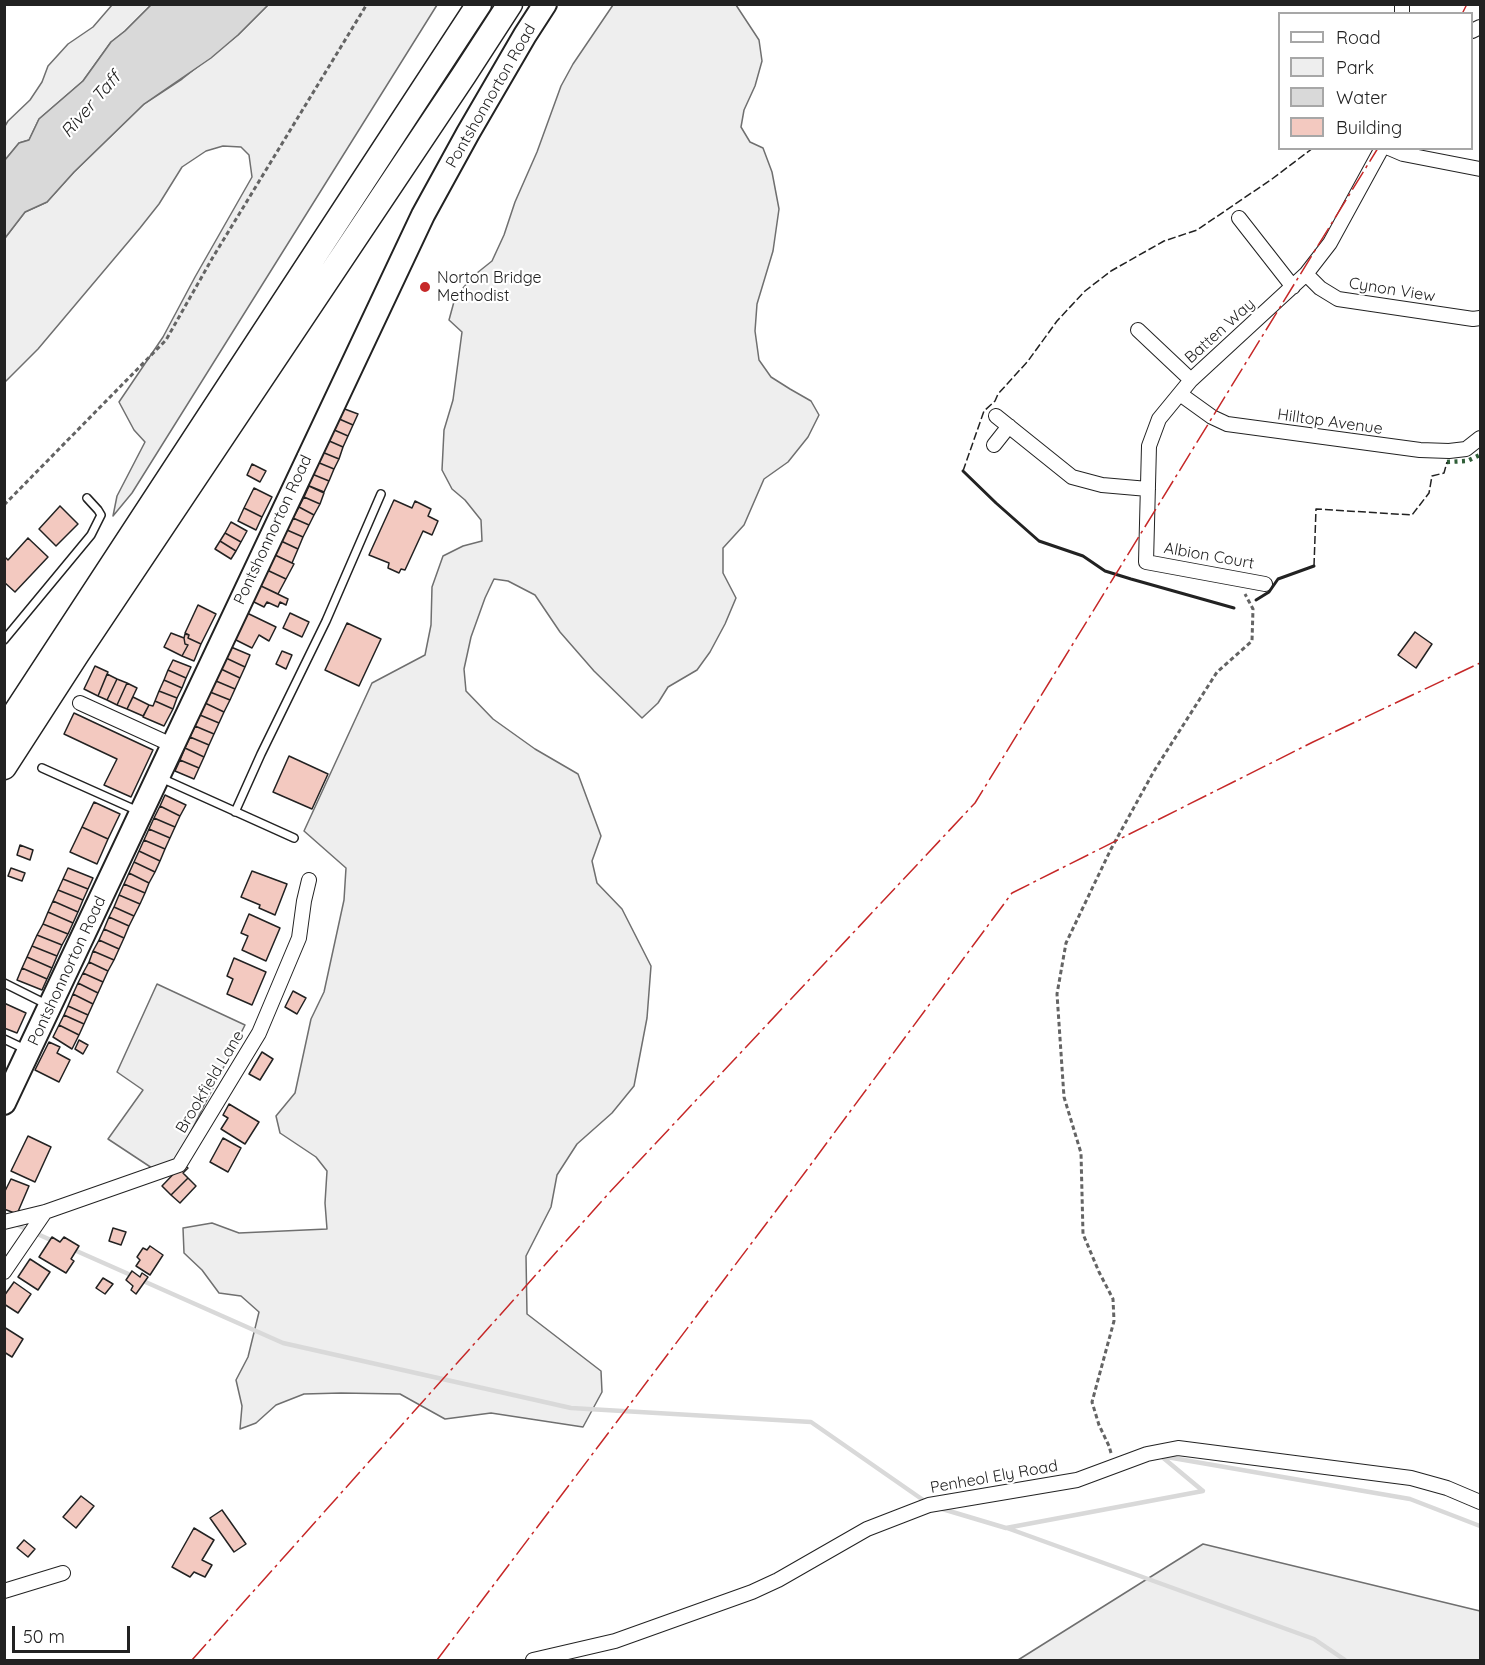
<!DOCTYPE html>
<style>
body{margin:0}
#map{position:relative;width:1485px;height:1665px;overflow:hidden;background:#fff;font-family:Quicksand,sans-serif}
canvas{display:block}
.frame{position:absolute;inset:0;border:6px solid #222;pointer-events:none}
.legend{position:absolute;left:1278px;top:12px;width:195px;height:138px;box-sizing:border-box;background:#fff;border:2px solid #a7a7a7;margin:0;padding:8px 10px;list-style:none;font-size:18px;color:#222}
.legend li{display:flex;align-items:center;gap:12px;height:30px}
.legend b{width:30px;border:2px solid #a7a7a7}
.scale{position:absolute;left:12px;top:1626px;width:118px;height:27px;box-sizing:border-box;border:3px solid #222;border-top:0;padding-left:8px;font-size:18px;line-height:21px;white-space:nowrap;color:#222;-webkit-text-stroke:4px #fff;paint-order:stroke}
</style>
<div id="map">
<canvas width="1485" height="1665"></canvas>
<div class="frame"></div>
<ul class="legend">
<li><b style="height:8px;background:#fff"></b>Road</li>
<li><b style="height:16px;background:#eee"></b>Park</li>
<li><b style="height:16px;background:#d9d9d9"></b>Water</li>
<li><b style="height:16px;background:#f3c9c0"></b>Building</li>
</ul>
<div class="scale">50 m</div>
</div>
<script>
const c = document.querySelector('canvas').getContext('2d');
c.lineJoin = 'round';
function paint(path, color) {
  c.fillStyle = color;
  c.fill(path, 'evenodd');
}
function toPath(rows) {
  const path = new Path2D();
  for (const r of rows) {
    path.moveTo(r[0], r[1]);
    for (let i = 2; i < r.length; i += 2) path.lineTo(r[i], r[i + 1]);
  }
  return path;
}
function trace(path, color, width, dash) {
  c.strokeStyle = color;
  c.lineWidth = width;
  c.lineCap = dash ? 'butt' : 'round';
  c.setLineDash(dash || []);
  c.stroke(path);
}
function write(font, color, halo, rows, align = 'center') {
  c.font = font + ' Quicksand,sans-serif';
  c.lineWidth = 4.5;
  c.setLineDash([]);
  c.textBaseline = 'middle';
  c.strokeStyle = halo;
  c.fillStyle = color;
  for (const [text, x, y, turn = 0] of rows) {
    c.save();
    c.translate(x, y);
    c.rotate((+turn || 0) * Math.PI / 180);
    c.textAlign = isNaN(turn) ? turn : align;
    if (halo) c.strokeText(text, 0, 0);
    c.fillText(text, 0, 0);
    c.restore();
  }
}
const green = toPath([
 [112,5,151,5,125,31,111,42,83,81,39,119,29,140,19,143,5,160,5,126,8,121,30,100,42,82,48,66,68,44,93,27,112,5],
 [268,5,437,5,132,493,113,516,117,496,145,442,134,430,119,402,163,337,195,277,252,177,249,155,241,147,223,146,206,151,182,167,159,204,140,228,38,349,5,382,5,238,25,212,47,202,74,172,144,104,182,79,238,35,268,5],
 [613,5,736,5,759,40,762,61,755,86,744,110,741,127,750,142,763,148,772,172,779,209,773,251,757,304,755,331,759,360,771,377,790,389,811,401,819,415,808,437,788,462,764,479,744,525,723,548,723,573,736,598,725,624,710,652,697,670,668,687,658,703,642,718,594,671,560,632,535,595,508,581,494,579,485,598,471,637,464,669,466,691,493,719,535,749,578,774,601,836,592,861,597,883,622,909,651,966,647,1018,634,1086,612,1113,577,1144,557,1175,551,1207,526,1256,527,1314,601,1371,602,1392,583,1427,491,1413,445,1419,400,1394,341,1393,304,1394,276,1405,256,1423,240,1429,242,1406,236,1380,248,1357,259,1312,241,1296,219,1293,202,1270,184,1253,183,1228,212,1223,239,1233,327,1229,325,1203,327,1171,316,1157,280,1133,276,1116,295,1093,311,1019,324,992,344,900,346,868,304,831,372,683,425,655,431,625,432,587,443,556,463,546,482,541,481,520,465,500,452,489,442,470,444,430,453,400,462,332,449,320,455,298,472,277,492,261,504,235,515,202,537,152,561,86,573,64,613,5],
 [157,984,245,1025,177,1159,155,1170,108,1139,143,1090,117,1072,157,984],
 [1203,1544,1480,1611,1480,1660,1018,1660,1203,1544]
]);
paint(green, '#eee');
trace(green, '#6f6f6f', 1.5);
const water = toPath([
 [151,5,268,5,238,35,211,58,144,104,74,172,47,202,25,212,5,238,5,160,19,143,29,140,39,119,83,81,111,42,125,31,151,5]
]);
paint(water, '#d9d9d9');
trace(water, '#6f6f6f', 1.5);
trace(toPath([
 [15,1224,53,1241],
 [72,1249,133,1276],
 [141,1280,283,1343,571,1408,811,1422,926,1502],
 [939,1508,1006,1528,1203,1491,1161,1456,1410,1499,1480,1526],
 [1007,1528,1314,1639,1345,1660]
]), '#d9d9d9', 4.5);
const building = toPath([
 [342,408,358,414,353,425,337,418,342,408],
 [337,418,353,425,348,436,332,429,337,418],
 [332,429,348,436,343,447,327,440,332,429],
 [327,440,343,447,339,459,322,452,327,440],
 [322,452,339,459,334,469,317,462,322,452],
 [317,462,334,469,329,481,312,474,317,462],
 [252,464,266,471,260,482,247,475,252,464],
 [312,474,329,481,324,492,307,485,312,474],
 [309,486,324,493,320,504,304,497,309,486],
 [254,488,272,497,262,517,244,508,254,488],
 [304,497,320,504,314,515,299,507,304,497],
 [394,500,412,508,415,501,431,509,428,516,438,521,432,535,423,531,405,570,401,569,399,573,388,568,389,563,369,555,394,500],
 [60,506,78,524,56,546,39,529,60,506],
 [299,507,314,515,309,525,293,518,299,507],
 [244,508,262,517,256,530,238,521,244,508],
 [293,518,309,525,303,537,287,530,293,518],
 [231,522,247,531,241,542,225,533,231,522],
 [287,530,303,537,298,549,281,541,287,530],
 [225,533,241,542,236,551,220,541,225,533],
 [28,538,48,557,15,592,4,582,4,559,6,558,8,560,28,538],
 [220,541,236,551,231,559,215,549,220,541],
 [281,541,298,549,292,563,275,555,281,541],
 [275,555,294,564,286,579,267,570,275,555],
 [267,570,286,579,278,594,259,585,267,570],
 [259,585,288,599,286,605,280,602,278,607,267,602,264,607,252,601,259,585],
 [198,605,216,614,201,644,188,638,189,635,185,633,198,605],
 [247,613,276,627,269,641,259,635,252,648,234,639,247,613],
 [290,613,309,622,302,637,283,628,290,613],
 [347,623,381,639,359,686,325,670,347,623],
 [1415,632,1432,644,1416,668,1398,655,1415,632],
 [171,633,184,638,185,644,188,645,182,656,164,647,171,633],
 [185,634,189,635,188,638,201,644,194,661,182,656,188,645,185,644,184,638,185,634],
 [231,647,250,655,245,667,226,658,231,647],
 [282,651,292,655,286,669,276,664,282,651],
 [226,658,245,667,240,678,221,669,226,658],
 [173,660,191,667,186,678,168,670,173,660],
 [95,666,108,672,98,696,84,689,95,666],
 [221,669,240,678,235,689,216,681,221,669],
 [168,670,186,678,182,688,164,680,168,670],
 [107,674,117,679,107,700,98,696,107,674],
 [117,679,127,683,117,705,107,700,117,679],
 [164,680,182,688,177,698,159,691,164,680],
 [216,681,235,689,230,700,210,692,216,681],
 [127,683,137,688,127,709,117,705,127,683],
 [159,691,177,698,173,709,155,701,159,691],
 [210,692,230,700,224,712,205,703,210,692],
 [133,697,149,705,143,716,127,709,133,697],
 [155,701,173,709,164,726,143,717,149,705,153,706,155,701],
 [205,703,224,712,219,723,200,715,205,703],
 [74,713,153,750,131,797,104,785,117,759,64,734,74,713],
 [200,715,219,723,214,734,195,726,200,715],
 [195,726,214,734,209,745,190,737,195,726],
 [190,737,209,745,204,757,185,748,190,737],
 [185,748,204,757,199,768,180,760,185,748],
 [289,756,328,774,312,809,273,792,289,756],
 [180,760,199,768,194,779,175,771,180,760],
 [165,795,186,805,180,816,160,806,165,795],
 [94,802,120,814,108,839,82,827,94,802],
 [160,806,180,816,175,827,154,818,160,806],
 [154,818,175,827,170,838,149,829,154,818],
 [82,827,108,839,97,864,70,852,82,827],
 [149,829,170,838,165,849,144,840,149,829],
 [144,840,165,849,160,861,139,851,144,840],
 [20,845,33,850,30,860,17,855,20,845],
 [139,851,160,861,155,872,134,862,139,851],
 [134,862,155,872,149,883,129,873,134,862],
 [11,868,25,873,22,881,8,876,11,868],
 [68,868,93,878,88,889,63,879,68,868],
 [252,871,287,884,275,915,259,908,260,905,241,897,252,871],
 [129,873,149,883,145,893,124,884,129,873],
 [63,879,88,889,83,900,58,890,63,879],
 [124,884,145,893,140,904,119,895,124,884],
 [58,890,83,900,78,912,53,901,58,890],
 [119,895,140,904,134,916,114,907,119,895],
 [53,901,78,912,73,923,48,912,53,901],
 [114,907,134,916,129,926,109,917,114,907],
 [48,912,73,923,68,934,43,924,48,912],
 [249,914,280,928,266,961,242,950,248,936,241,933,249,914],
 [109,917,129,926,124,938,104,929,109,917],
 [43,924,68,934,62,945,37,935,43,924],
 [104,929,124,938,119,949,99,940,104,929],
 [37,935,62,945,57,956,32,946,37,935],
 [99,940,119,949,114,960,93,951,99,940],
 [32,946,57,956,52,968,27,957,32,946],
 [93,951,114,960,108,971,89,962,93,951],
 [27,957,52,968,47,979,22,968,27,957],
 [234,958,266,972,252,1005,227,994,233,979,227,976,234,958],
 [89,962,108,971,103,982,83,973,89,962],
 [22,968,47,979,42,990,17,980,22,968],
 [83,973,103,982,98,993,78,983,83,973],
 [78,983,98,993,93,1004,73,994,78,983],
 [293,991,306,998,297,1014,285,1007,293,991],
 [73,994,93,1004,88,1015,68,1006,73,994],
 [4,1003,26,1013,17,1033,4,1028,4,1003],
 [68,1006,88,1015,84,1024,64,1015,68,1006],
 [64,1015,84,1024,79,1035,59,1025,64,1015],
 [59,1025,79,1035,72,1049,53,1037,59,1025],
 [79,1040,88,1045,83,1054,75,1049,79,1040],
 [49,1042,60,1047,57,1053,70,1060,59,1082,35,1070,49,1042],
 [262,1052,273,1059,260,1080,249,1074,262,1052],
 [229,1104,259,1122,245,1144,221,1129,228,1118,223,1115,229,1104],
 [28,1136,51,1147,35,1182,11,1171,28,1136],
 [223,1138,241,1148,228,1172,210,1162,223,1138],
 [183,1164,188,1168,183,1173,188,1178,171,1195,162,1186,183,1164],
 [188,1178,196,1186,180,1203,171,1195,188,1178],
 [11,1179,29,1186,17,1214,4,1209,4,1193,11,1179],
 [113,1228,126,1232,121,1245,109,1241,113,1228],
 [52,1237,60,1242,64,1237,79,1246,71,1259,74,1261,66,1273,39,1257,52,1237],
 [150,1246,163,1255,150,1275,136,1266,140,1260,137,1257,143,1248,147,1250,150,1246],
 [30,1259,50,1272,38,1290,18,1277,30,1259],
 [132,1271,140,1277,142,1273,148,1277,136,1294,131,1290,133,1286,126,1280,132,1271],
 [103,1278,113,1284,105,1294,96,1288,103,1278],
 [14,1282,31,1294,18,1313,4,1304,4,1296,14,1282],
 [4,1327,23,1339,12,1357,4,1352,4,1327],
 [81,1496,94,1506,76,1528,63,1517,81,1496],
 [222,1510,246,1544,234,1552,210,1518,222,1510],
 [194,1528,214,1540,202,1560,212,1565,205,1577,194,1572,190,1577,172,1567,194,1528],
 [24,1540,35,1549,28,1557,17,1548,24,1540]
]);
paint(building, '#f3c9c0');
trace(building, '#222', 1.5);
const service = toPath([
 [4,640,91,535,101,515,98,510,87,498],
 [42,768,138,811],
 [161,778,294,838],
 [235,812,261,754,326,621,381,494],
 [4,983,48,1005],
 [4,1039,27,1050]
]);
const minor = toPath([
 [1402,14,1402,4],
 [1472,31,1480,27],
 [1389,148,1403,154,1480,169],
 [1239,218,1293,287],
 [1306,274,1320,288,1338,299,1473,319,1480,318],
 [1138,330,1191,380],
 [1180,394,1212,417,1227,424,1420,450,1449,451,1466,449,1480,438],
 [996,416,1072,477,1102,485,1148,489],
 [994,445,1009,426],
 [1265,584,1146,562,1149,446,1159,419,1191,380,1306,274,1330,243,1382,148],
 [80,703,172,745],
 [4,1222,45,1212,179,1165,259,1033,299,938,304,901,309,880],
 [4,1272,45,1212],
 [4,1591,63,1573],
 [533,1660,615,1641,752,1592,778,1580,867,1529,929,1505,1077,1480,1147,1454,1178,1448,1411,1478,1447,1488,1480,1502]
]);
const primary = toPath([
 [4,1103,423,215,468,133,525,35,545,4]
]);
const trunk = toPath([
 [4,730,479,4],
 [4,767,77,654,464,75,510,4]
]);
trace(service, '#222', 10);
trace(minor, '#222', 16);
trace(primary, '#222', 26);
trace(trunk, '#222', 27);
trace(toPath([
 [4,505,166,340,213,257,367,4],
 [1111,1453,1109,1446,1099,1425,1092,1402,1114,1321,1113,1299,1099,1272,1083,1234,1081,1153,1064,1097,1057,994,1066,943,1111,849,1154,771,1217,672,1252,641,1253,609,1245,594]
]), '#646464', 3, [4.5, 3]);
trace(service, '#fff', 7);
trace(minor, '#fff', 14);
trace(primary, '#fff', 22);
trace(trunk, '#fff', 24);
trace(toPath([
 [1447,462,1467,461,1480,455]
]), '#2f5e38', 4.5, [3, 4.5]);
trace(toPath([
 [963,471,984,411,995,401,998,394,1028,361,1057,321,1085,291,1111,271,1164,241,1197,230,1272,179,1313,148],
 [1314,566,1316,509,1412,515,1429,493,1432,476,1444,473,1447,462]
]), '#222', 1.5, [8, 3]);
trace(toPath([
 [963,471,996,503,1039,541,1083,556,1105,571,1131,579,1234,608],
 [1256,600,1269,592,1278,579,1314,566]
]), '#222', 3);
trace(toPath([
 [1462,14,1467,4],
 [192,1660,609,1193,975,803,1378,148],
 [437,1660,806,1171,1012,893,1313,742,1480,663]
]), '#c62828', 1.5, [21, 4.5, 3, 4.5]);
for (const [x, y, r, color] of [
 [425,287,6,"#c62828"]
]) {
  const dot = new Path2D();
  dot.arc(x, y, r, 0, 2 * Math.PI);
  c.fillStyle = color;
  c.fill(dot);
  trace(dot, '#fff', 2);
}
write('16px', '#222', '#fff', [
 ["Pontshonnorton Road",491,96,-60],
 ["Cynon View",1392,290,9],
 ["Batten Way",1220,331,-42],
 ["Hilltop Avenue",1330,422,8],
 ["Pontshonnorton Road",273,530,-65],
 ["Albion Court",1209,556,10],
 ["Pontshonnorton Road",67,971,-65],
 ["Brookfield Lane",210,1082,-59],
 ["Penheol Ely Road",994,1477,-10]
]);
write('16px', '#222', '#fff', [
 ["Norton Bridge",437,278],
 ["Methodist",437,296]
], 'left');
write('italic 18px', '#222', '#fff', [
 ["River Taff",91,105,-49]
]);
</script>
